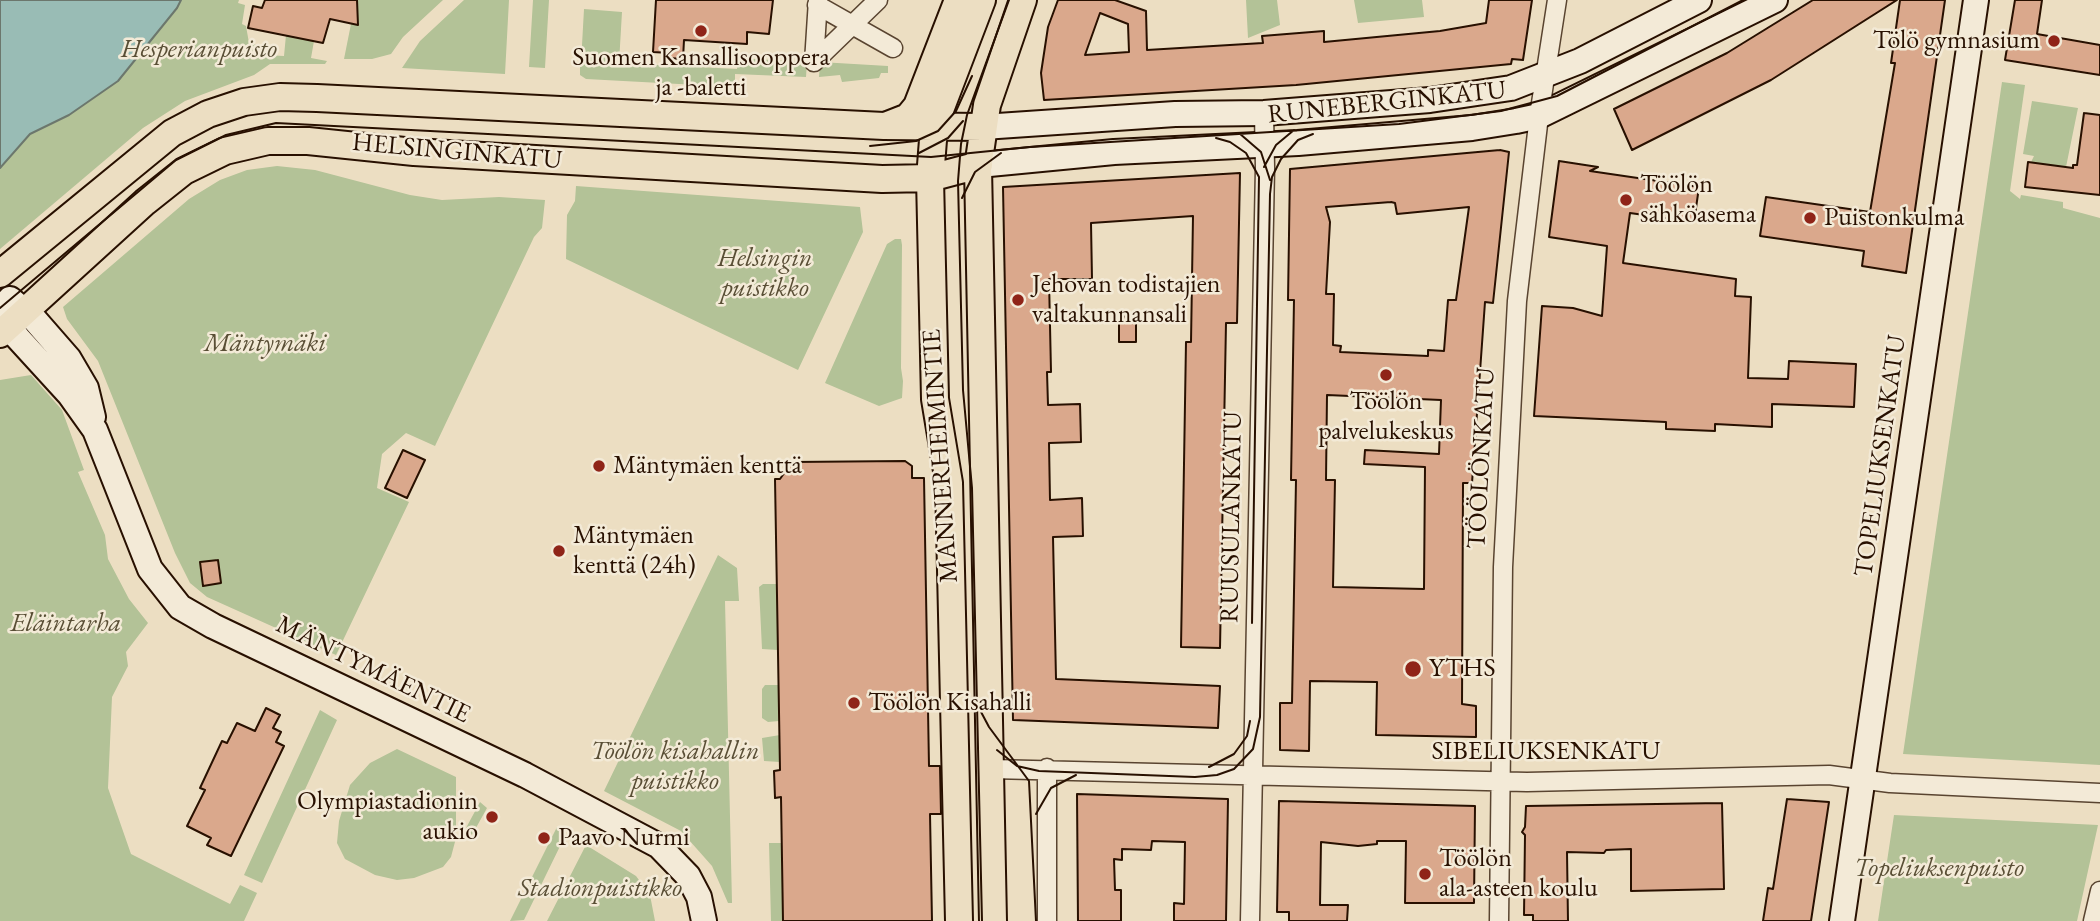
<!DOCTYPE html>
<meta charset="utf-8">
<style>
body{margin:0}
canvas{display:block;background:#ecdec2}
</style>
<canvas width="2100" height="921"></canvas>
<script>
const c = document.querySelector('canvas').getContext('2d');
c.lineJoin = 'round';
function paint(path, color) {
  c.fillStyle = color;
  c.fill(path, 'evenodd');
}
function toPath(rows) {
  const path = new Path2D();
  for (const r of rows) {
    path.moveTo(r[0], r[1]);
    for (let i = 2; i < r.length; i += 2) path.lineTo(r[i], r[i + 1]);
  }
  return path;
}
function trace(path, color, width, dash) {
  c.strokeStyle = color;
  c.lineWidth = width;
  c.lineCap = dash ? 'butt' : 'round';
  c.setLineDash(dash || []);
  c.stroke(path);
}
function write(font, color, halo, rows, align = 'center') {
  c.font = font + ' "EB Garamond",serif';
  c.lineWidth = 5;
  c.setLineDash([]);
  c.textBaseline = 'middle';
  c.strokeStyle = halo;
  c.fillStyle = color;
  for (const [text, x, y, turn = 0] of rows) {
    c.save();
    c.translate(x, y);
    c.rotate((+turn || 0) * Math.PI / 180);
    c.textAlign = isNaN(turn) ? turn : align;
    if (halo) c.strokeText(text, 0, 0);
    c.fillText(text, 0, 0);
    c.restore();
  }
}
paint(toPath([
 [181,0,239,0,238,3,245,5,242,24,246,26,249,43,264,47,264,55,284,56,286,35,314,41,311,58,327,61,325,64,270,64,254,75,185,101,143,128,0,249,0,140,177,8],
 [357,0,443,0,403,37,391,54,372,59,344,59,351,24,357,25],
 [464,0,509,0,505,74,402,68,420,41],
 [533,0,549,0,545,68,529,67],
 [1246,0,1277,0,1280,25,1248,38],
 [1354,0,1422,0,1424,17,1358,23],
 [584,9,622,12,619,63,737,69,738,58,807,62,806,77,735,74,735,87,586,79,580,75,580,64,618,65,581,63],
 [820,62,888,66,888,73,881,73,879,78,842,82,840,75,819,77],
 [2002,82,2025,85,2010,191,2020,199,2021,195,2063,202,2063,208,2100,218,2100,765,1903,754],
 [2032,101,2078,108,2066,167,2031,162,2034,156,2023,154],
 [277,166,315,170,410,195,442,200,499,197,545,200,542,228,534,237,435,446,406,433,382,454,377,488,409,502,336,655,207,597,190,583,175,553,98,361,67,319,63,307,189,199,220,180,247,170],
 [576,186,860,207,863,232,798,370,566,259,567,215,575,201],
 [895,239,901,239,902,245,901,368,903,381,902,398,879,406,825,383,887,244],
 [31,375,62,410,84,470,78,472,105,535,108,559,129,599,148,623,126,652,128,666,112,697,108,788,131,854,230,904,240,885,257,893,244,921,0,921,0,380],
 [718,555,737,568,739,601,725,601,732,903,728,903,712,866,681,831,604,791],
 [763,584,777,584,778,650,762,649,759,587],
 [765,685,779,685,779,721,768,722,762,718,762,689],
 [320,710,337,720,262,883,244,875],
 [780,735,780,762,764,761,762,738],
 [397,749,456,777,456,838,451,857,443,867,414,878,397,880,375,875,345,859,337,843,339,821,350,785,370,763],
 [480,802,487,808,472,835,466,828],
 [1894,815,2098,825,2077,921,1878,921],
 [557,827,563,830,565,836,524,920,510,921],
 [769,843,781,843,783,921,771,921],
 [586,845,636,876,650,895,655,921,547,921]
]), '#b3c297');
const water = toPath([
 [0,0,181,0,177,8,118,81,69,115,30,134,0,168,0,0]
]);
paint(water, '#99bcb5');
trace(water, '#6c776d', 2);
const building = toPath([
 [265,0,357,0,358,25,330,19,323,43,248,28,253,6,262,8,265,0],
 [656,0,773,0,769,34,747,32,747,44,684,40,683,59,669,58,669,53,653,52,656,0],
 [1058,0,1115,0,1146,11,1147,50,1263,43,1262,36,1324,31,1324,42,1440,31,1486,23,1489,0,1532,0,1523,60,1512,59,1511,64,1296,85,1044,100,1041,73,1048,27,1058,0],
 [1100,13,1128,24,1129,52,1085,55,1100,13],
 [1813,0,1897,0,1771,80,1632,150,1614,109,1727,53,1813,0],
 [1900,0,1945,0,1906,273,1862,266,1864,251,1760,236,1766,197,1870,212,1895,63,1891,63,1900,0],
 [2015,0,2042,0,2037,34,2100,45,2100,75,2005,60,2015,0],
 [2084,113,2100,115,2100,195,2025,187,2028,162,2073,168,2073,165,2077,165,2084,113],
 [1500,150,1509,152,1493,303,1485,302,1472,483,1463,483,1462,704,1476,706,1476,737,1376,735,1377,682,1310,681,1309,751,1280,750,1280,703,1292,703,1296,480,1291,480,1294,300,1288,300,1290,169,1500,150],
 [1391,202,1395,203,1397,214,1469,207,1456,300,1448,300,1444,351,1428,350,1428,356,1340,352,1341,346,1333,345,1334,294,1326,294,1330,222,1326,207,1391,202],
 [1327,395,1441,400,1439,454,1365,450,1364,464,1425,467,1424,589,1333,587,1335,480,1326,480,1327,395],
 [1559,161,1598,167,1590,171,1699,187,1694,222,1630,213,1623,263,1736,279,1735,296,1751,297,1748,378,1788,379,1789,361,1856,364,1854,407,1772,404,1772,427,1715,424,1715,431,1666,429,1666,422,1534,416,1542,306,1573,308,1602,316,1607,246,1549,237,1559,161],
 [1240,173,1237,323,1226,323,1220,648,1181,647,1186,342,1191,342,1193,216,1091,223,1092,279,1049,279,1051,372,1047,372,1048,405,1080,404,1081,442,1049,443,1050,500,1082,498,1083,536,1053,537,1056,679,1220,686,1218,728,1013,720,1003,187,1240,173],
 [1136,316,1136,342,1119,342,1119,317,1136,316],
 [403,450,425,460,407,498,385,488,403,450],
 [905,461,912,466,912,478,924,478,929,766,940,766,941,814,930,814,932,921,783,921,781,797,775,798,774,771,780,770,775,479,780,479,792,462,905,461],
 [218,560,221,583,203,586,200,562,218,560],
 [266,708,280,715,273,728,281,732,276,742,284,746,231,856,207,845,211,838,187,826,205,790,200,788,222,741,227,743,237,723,255,731,266,708],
 [1077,794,1228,799,1226,921,1174,921,1174,903,1184,904,1185,842,1152,841,1151,850,1122,849,1122,860,1114,859,1115,890,1121,890,1121,921,1078,921,1077,794],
 [1787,799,1829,802,1811,921,1763,921,1768,888,1773,889,1787,799],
 [1279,801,1475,806,1474,903,1405,903,1406,841,1377,841,1377,844,1358,846,1321,842,1320,905,1348,905,1347,921,1289,921,1289,912,1277,912,1279,801],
 [1722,803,1724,889,1631,891,1631,849,1606,850,1604,853,1567,852,1568,921,1533,921,1533,915,1524,915,1525,835,1522,832,1525,827,1526,806,1722,803]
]);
paint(building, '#daa88c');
trace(building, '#281000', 2);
const street = toPath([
 [817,5,893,48],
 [814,62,878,0],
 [814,62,818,0],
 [1047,768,1047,921],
 [991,769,1527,782,1829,775,1890,783,2100,793],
 [1250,921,1265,168,1264,113],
 [1499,921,1503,567,1517,301,1539,116,1557,0],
 [2093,921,2100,891]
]);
const secondary = toPath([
 [983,127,1175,114,1264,113,1430,100,1511,88,1580,61,1699,0],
 [979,165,1114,152,1298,143,1472,128,1516,121,1539,116,1775,0],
 [10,299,35,320,69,359,86,388,93,417],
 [0,310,17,337,70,395,95,430,150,569,180,607,213,626,525,775,659,846,688,876,699,897,704,921],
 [1842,921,1976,0]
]);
const primary = toPath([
 [885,126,908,117,917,106,958,0],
 [0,274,172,133,208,114,244,102,280,97,317,98,884,126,983,127],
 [0,334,145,202,184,171,225,151,268,141,308,141,414,152,882,179,930,178,979,165],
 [959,921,949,483,935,399,930,178,933,140,940,110,982,0],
 [993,921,978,167,987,105,1023,0]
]);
trace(street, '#594430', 21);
trace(secondary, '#281000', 28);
trace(primary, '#281000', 30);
trace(street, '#f3ead7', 18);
trace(secondary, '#f3ead7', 24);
trace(primary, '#ecdec2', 26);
trace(toPath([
 [1239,133,1261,152,1270,180],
 [1216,138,1230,142,1246,153,1259,177,1252,623],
 [870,146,916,141,938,131,956,111,972,76],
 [919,153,948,138,963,121],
 [1264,167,1276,145,1294,130],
 [962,198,975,172,1001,153],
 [0,308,176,160,226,135,276,123,931,157,1030,147,1399,124,1501,111,1557,96,1743,0],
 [980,710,989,727,1029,781,1036,921],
 [997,750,1017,766,1039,771,1195,777,1217,775,1234,769,1253,749,1260,717,1270,194,1272,177,1281,159,1298,140,1313,134],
 [1209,767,1234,754,1247,736,1250,721],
 [1036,814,1051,788,1076,775],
 [982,921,972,488,963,390,958,181,961,144,967,115,1009,0]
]), '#281000', 2);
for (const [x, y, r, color] of [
 [701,31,7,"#8f2418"],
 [2054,41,7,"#8f2418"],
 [1626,200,7,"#8f2418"],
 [1810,218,7,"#8f2418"],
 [1018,300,7,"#8f2418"],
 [1386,375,7,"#8f2418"],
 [599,466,7,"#8f2418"],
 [559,551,7,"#8f2418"],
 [1413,669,9,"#8f2418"],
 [854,703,7,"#8f2418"],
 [492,817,7,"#8f2418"],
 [544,838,7,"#8f2418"],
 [1425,874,7,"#8f2418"]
]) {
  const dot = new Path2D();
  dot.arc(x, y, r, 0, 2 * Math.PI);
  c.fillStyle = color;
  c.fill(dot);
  trace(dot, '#f3ead7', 2.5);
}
write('26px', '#281000', '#f3ead7', [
 ["Tölö gymnasium",2040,41,"right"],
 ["Suomen Kansallisooppera",701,58,"center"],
 ["ja -baletti",701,88,"center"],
 ["Töölön",1640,185],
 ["sähköasema",1640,215],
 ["Puistonkulma",1824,218],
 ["Jehovan todistajien",1032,285],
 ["valtakunnansali",1032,315],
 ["Töölön",1386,402,"center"],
 ["palvelukeskus",1386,432,"center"],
 ["Mäntymäen kenttä",613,466],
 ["Mäntymäen",573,536],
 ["kenttä (24h)",573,566],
 ["YTHS",1429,669],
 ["Töölön Kisahalli",868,703],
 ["Olympiastadionin",478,802,"right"],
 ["aukio",478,832,"right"],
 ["Paavo Nurmi",558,838],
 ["Töölön",1439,859],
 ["ala-asteen koulu",1439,889]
], 'left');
write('italic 26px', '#594e35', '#f3ead7', [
 ["Hesperianpuisto",199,50],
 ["Helsingin",765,259],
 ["puistikko",765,289],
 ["Mäntymäki",265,344],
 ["Eläintarha",66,624],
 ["Töölön kisahallin",675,752],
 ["puistikko",675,782],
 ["Topeliuksenpuisto",1939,869],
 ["Stadionpuistikko",600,889]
]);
write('26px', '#281000', '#f3ead7', [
 ["RUNEBERGINKATU",1387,103,-6],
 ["HELSINGINKATU",457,152,5],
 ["MANNERHEIMINTIE",941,456,-94],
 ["TOPELIUKSENKATU",1881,456,-82],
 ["TÖÖLÖNKATU",1482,458,-87],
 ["RUUSULANKATU",1232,517,-89],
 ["MÄNTYMÄENTIE",373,670,26],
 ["SIBELIUKSENKATU",1546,752]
]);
</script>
